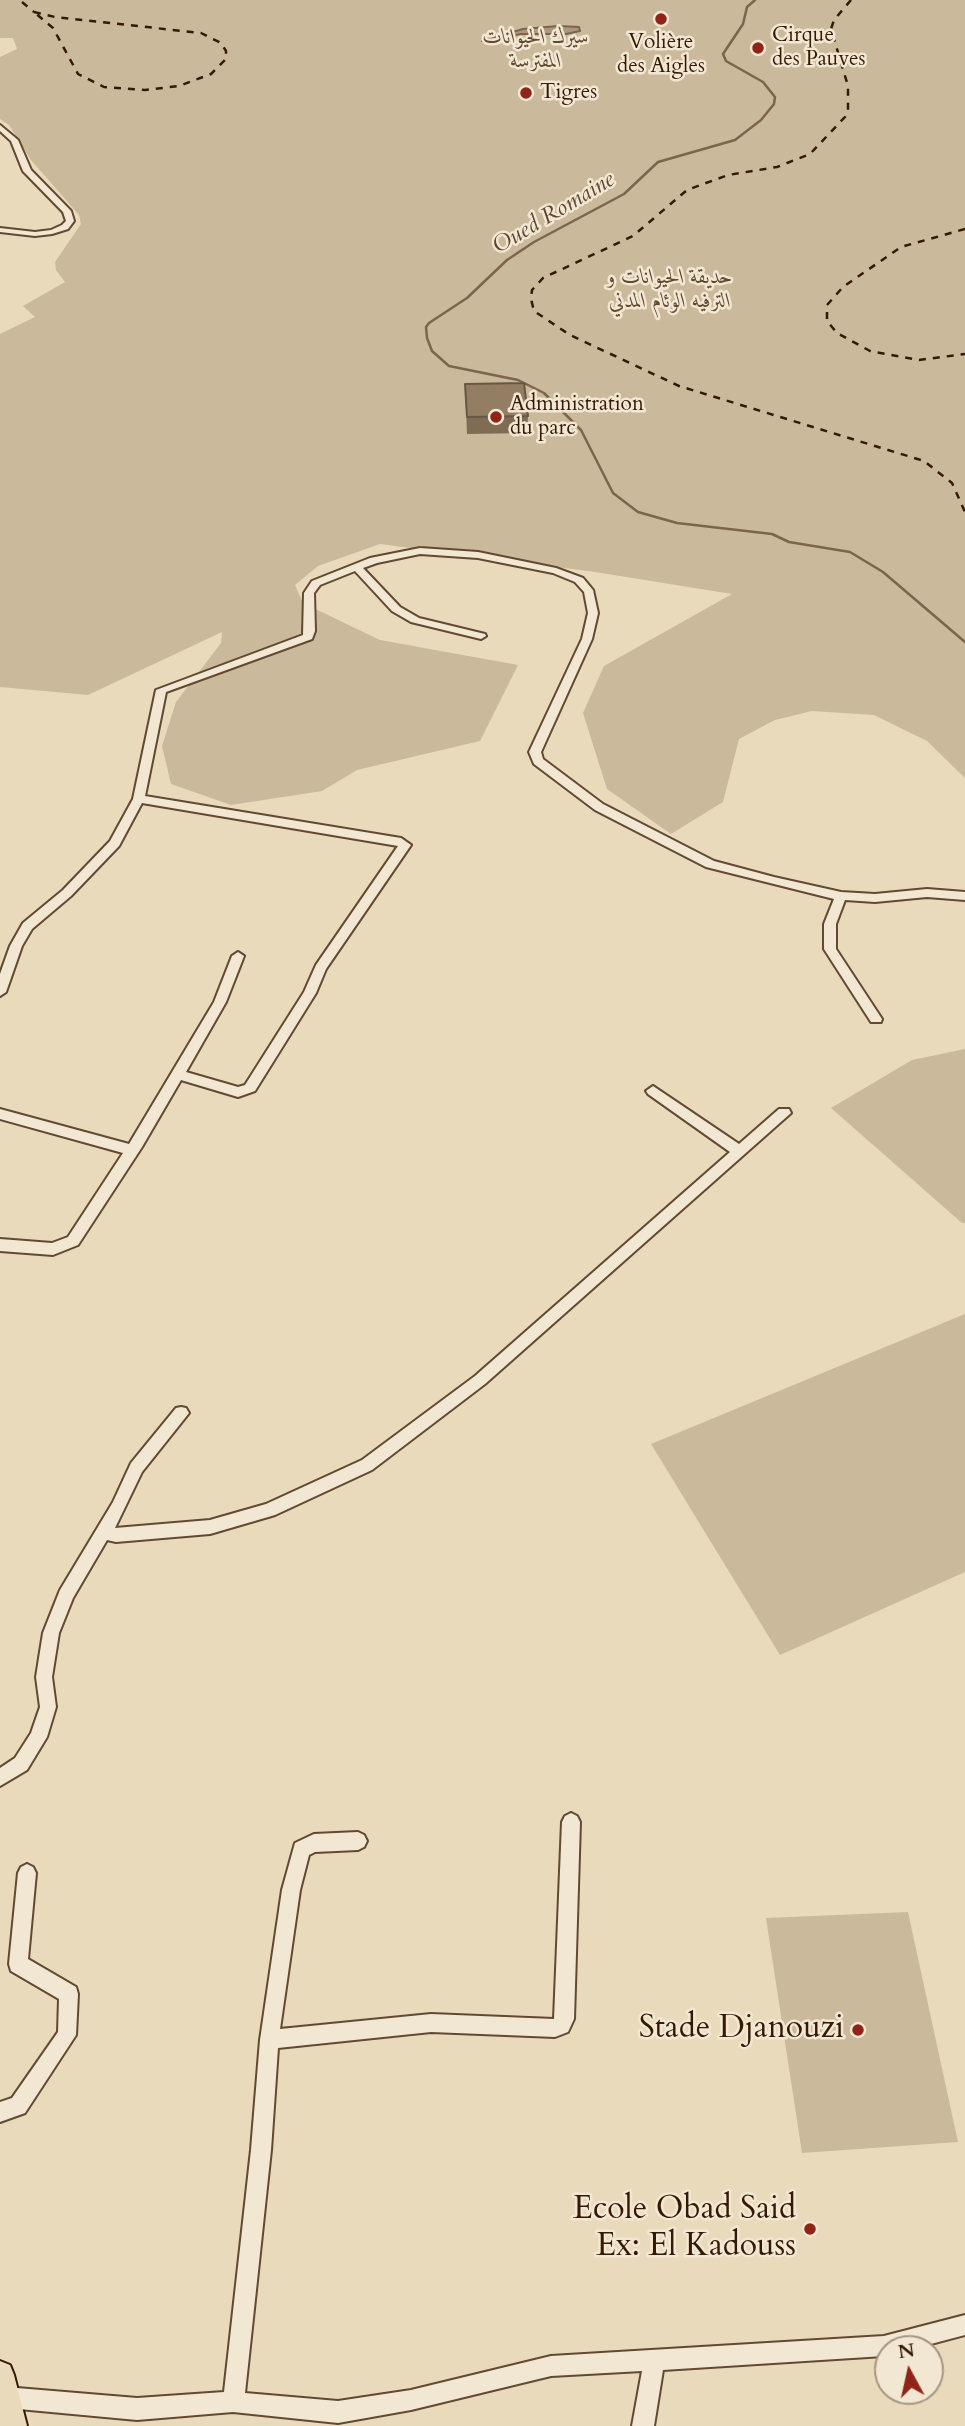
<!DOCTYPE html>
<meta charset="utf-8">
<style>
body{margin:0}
#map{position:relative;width:965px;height:2426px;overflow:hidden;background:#e9dabb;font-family:Cardo,serif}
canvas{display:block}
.north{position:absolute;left:874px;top:2335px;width:70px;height:70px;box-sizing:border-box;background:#f1e7d3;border:2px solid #a69580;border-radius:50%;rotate:352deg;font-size:19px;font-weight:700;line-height:28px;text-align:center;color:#361903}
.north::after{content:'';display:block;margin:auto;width:24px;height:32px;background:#8f2418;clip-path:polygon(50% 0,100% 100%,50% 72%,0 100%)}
</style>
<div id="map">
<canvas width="965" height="2426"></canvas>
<div class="north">N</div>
</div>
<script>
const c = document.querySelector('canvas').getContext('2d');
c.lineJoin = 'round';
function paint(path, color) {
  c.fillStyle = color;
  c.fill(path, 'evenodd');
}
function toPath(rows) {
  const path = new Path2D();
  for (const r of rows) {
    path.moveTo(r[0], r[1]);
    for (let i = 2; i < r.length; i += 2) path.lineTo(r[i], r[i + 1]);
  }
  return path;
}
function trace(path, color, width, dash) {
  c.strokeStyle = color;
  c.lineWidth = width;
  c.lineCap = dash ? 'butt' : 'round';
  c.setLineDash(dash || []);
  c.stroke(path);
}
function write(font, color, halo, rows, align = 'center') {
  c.font = font + ' Cardo,Amiri,serif';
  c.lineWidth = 5;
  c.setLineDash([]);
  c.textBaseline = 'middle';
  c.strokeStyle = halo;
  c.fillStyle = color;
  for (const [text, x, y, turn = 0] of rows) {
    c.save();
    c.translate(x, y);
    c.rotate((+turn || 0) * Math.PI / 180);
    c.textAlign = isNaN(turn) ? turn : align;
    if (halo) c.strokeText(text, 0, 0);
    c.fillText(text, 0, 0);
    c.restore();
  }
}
paint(toPath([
 [0,0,965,0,965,778,927,741,874,715,812,711,775,720,739,739,723,802,671,834,607,789,583,713,604,666,732,594,595,572,380,544,318,566,295,585,303,603,380,640,518,665,480,741,357,770,322,791,231,805,171,784,162,746,176,702,221,643,222,632,88,695,0,687,0,334,35,317,23,306,65,282,56,270,55,262,81,224,79,215,31,160,9,125,0,119,0,57,17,49,13,38,0,38],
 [965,1049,965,1223,962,1223,831,1108,912,1060],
 [965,1314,965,1572,780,1655,651,1444],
 [908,1912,958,2142,802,2153,766,1918]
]), '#cbb99c');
const water = toPath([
 [558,26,579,27,580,31,566,34,520,34,488,43,482,41,523,29,558,26]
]);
paint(water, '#ac987c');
trace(water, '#7d654c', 2);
trace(toPath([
 [755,0,747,7,743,24,723,54,726,61,763,82,775,97,774,104,761,120,735,140,658,162,624,194,534,242,507,260,467,298,429,323,426,327,427,338,432,351,449,366,518,380,544,393,581,430,613,493,638,512,677,523,772,534,789,542,850,552,883,572,965,642]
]), '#7d654c', 2.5);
const minor = toPath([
 [0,125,18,140,31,170,71,211,74,221,68,229,52,234,35,236,0,232,0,228,35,232,51,230,62,225,66,221,63,212,23,171,11,141,0,131,0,125],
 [420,548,478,552,556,568,583,578,593,590,598,613,592,639,541,752,543,759,603,804,714,861,774,877,841,892,875,894,927,889,965,892,965,900,927,897,875,902,845,900,836,924,836,949,882,1019,881,1022,871,1022,824,949,824,924,834,899,706,867,595,810,534,764,529,752,582,639,588,613,584,592,575,582,553,573,478,558,420,554,377,563,363,568,400,607,419,618,485,634,486,636,481,639,411,622,392,611,355,571,320,585,314,593,315,631,312,639,166,692,145,796,401,838,411,845,326,969,316,993,255,1091,238,1097,181,1080,142,1147,78,1245,53,1255,0,1251,0,1239,52,1243,68,1237,123,1153,0,1119,0,1109,129,1144,214,1002,232,956,238,952,244,956,226,1002,186,1072,238,1087,245,1085,304,992,316,965,398,846,142,803,119,846,71,896,32,929,22,946,6,992,0,996,0,974,10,946,23,923,63,890,110,841,133,799,156,690,303,635,304,593,312,581,370,558,420,548],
 [653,1086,739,1144,779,1109,789,1109,791,1113,485,1384,372,1470,275,1515,210,1534,116,1542,107,1540,73,1598,59,1633,52,1677,56,1707,47,1737,27,1770,0,1786,0,1768,15,1758,31,1733,40,1707,36,1677,43,1633,60,1590,113,1502,131,1463,176,1408,181,1407,186,1408,189,1413,142,1472,115,1528,210,1520,266,1504,362,1460,475,1376,730,1152,648,1094,646,1091,653,1086],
 [571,1813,577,1816,580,1822,574,2019,568,2032,555,2037,431,2032,278,2048,271,2150,245,2393,338,2401,411,2390,551,2356,884,2336,965,2315,965,2335,912,2349,888,2349,888,2355,884,2356,663,2370,654,2426,632,2426,642,2371,551,2376,411,2410,338,2423,233,2412,137,2420,8,2408,0,2411,0,2389,5,2387,137,2398,224,2392,251,2150,260,2040,282,1890,295,1843,314,1834,358,1832,364,1835,367,1841,364,1847,358,1850,315,1852,309,1855,300,1890,280,2029,431,2014,554,2019,562,1822,565,1816,571,1813],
 [27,1864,33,1867,36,1873,28,1959,76,1987,78,1994,76,2035,25,2113,0,2122,0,2102,12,2098,58,2032,59,1999,11,1971,9,1964,18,1873,21,1867,27,1864]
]);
const major = toPath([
 [0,2361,10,2365,14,2375,27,2426,0,2426,0,2361]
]);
trace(minor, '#634931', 4);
trace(major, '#361903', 4);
paint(minor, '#f1e7d3');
paint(major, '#e9dabb');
trace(toPath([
 [851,0,834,20,831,29,848,86,848,110,845,117,810,154,777,167,728,175,687,190,633,236,543,278,532,290,531,299,534,311,570,335,679,386,924,461,952,483,965,512],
 [22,2,34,12],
 [34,12,55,17,201,33,221,43,226,51,226,59,211,74,179,86,145,90,104,87,78,74,53,28,34,12],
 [965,229,901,247,843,287,827,305,827,321,837,333,870,351,919,360,965,354]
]), '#361903', 2.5, [7, 7]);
paint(toPath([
 [465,384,528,416,527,433,467,434]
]), '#7e6c55');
const building = toPath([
 [524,383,528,416,467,417,465,384,524,383]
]);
paint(building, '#937d63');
trace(building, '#675845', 2);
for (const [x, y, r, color] of [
 [661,19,7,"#8f2418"],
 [758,48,7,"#8f2418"],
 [526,93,7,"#8f2418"],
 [496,417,7,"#8f2418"],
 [858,2030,7,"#8f2418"],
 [810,2229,7,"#8f2418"]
]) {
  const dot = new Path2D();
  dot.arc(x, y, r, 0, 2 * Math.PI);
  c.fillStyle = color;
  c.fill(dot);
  trace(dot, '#f1e7d3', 2.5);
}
write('21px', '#361903', '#f1e7d3', [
 ["Cirque",772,36],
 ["des Pauves",772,60],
 ["Volière",661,43,"center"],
 ["des Aigles",661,67,"center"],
 ["Tigres",540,93],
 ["Administration",510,405],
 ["du parc",510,429]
], 'left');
write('italic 21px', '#634931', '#f1e7d3', [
 ["سيرك الحيوانات",536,38],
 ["المفترسة",536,62],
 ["حديقة الحيوانات و",670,278],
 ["الترفيه الوئام المدني",670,302]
]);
write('italic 23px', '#5f452d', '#f1e7d3', [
 ["Oued Romaine",554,214,-31]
]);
write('32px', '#361903', '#f1e7d3', [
 ["Stade Djanouzi",844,2030],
 ["Ecole Obad Said",796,2211],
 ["Ex: El Kadouss",796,2248]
], 'right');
</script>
